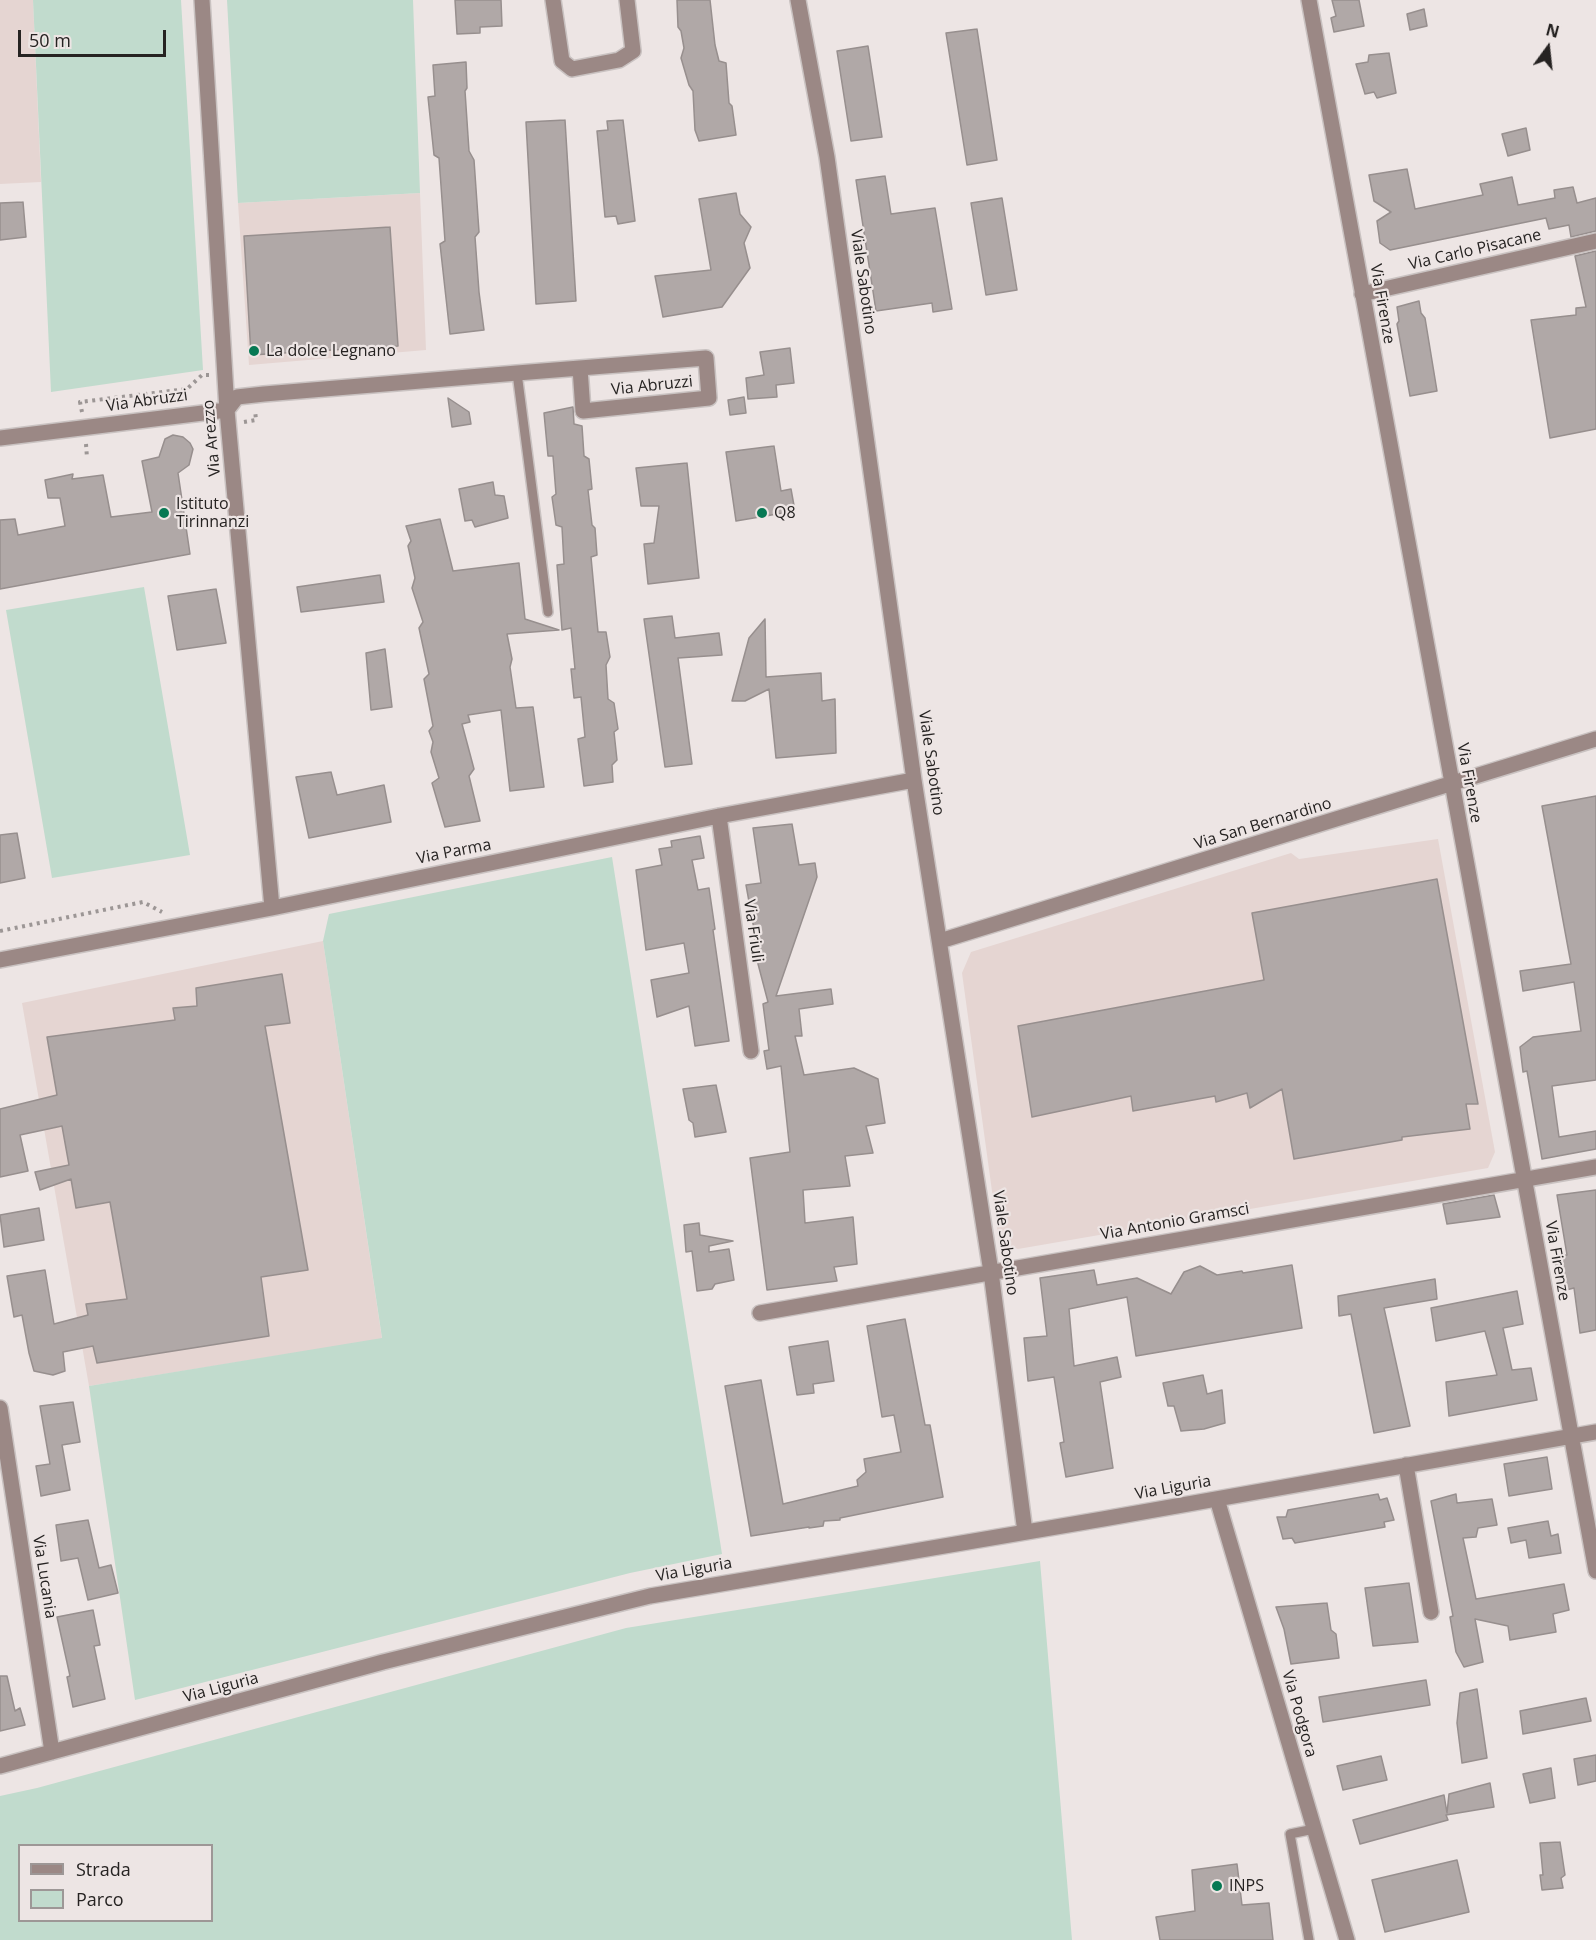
<!DOCTYPE html>
<style>
body{margin:0}
#map{position:relative;width:1596px;height:1940px;overflow:hidden;background:#ede5e4;font-family:"Open Sans",sans-serif}
canvas{display:block}
.legend{position:absolute;left:18px;top:1844px;width:195px;height:78px;box-sizing:border-box;background:#ede5e4;border:2px solid #9d9796;margin:0;padding:8px 10px;list-style:none;font-size:18px;color:#262322}
.legend li{display:flex;align-items:center;gap:12px;height:30px}
.legend b{width:30px;border:2px solid #9d9796}
.north{position:absolute;left:1518px;top:18px;width:60px;height:60px;-webkit-text-stroke:4px #ede5e4;paint-order:stroke;rotate:15deg;font-size:16px;font-weight:700;line-height:24px;text-align:center;color:#262322}
.north::after{content:'';display:block;margin:auto;width:21px;height:27px;background:#262322;clip-path:polygon(50% 0,100% 100%,50% 72%,0 100%)}
.scale{position:absolute;left:18px;top:30px;width:148px;height:27px;box-sizing:border-box;border:3px solid #262322;border-top:0;padding-left:8px;font-size:18px;line-height:21px;white-space:nowrap;color:#262322;-webkit-text-stroke:4px #ede5e4;paint-order:stroke}
</style>
<div id="map">
<canvas width="1596" height="1940"></canvas>
<ul class="legend">
<li><b style="height:8px;background:#9b8885"></b>Strada</li>
<li><b style="height:16px;background:#c1dbcd"></b>Parco</li>
</ul>
<div class="north">N</div>
<div class="scale">50 m</div>
</div>
<script>
const c = document.querySelector('canvas').getContext('2d');
c.lineJoin = 'round';
function paint(path, color) {
  c.fillStyle = color;
  c.fill(path, 'evenodd');
}
function toPath(rows) {
  const path = new Path2D();
  for (const r of rows) {
    path.moveTo(r[0], r[1]);
    for (let i = 2; i < r.length; i += 2) path.lineTo(r[i], r[i + 1]);
  }
  return path;
}
function trace(path, color, width, dash) {
  c.strokeStyle = color;
  c.lineWidth = width;
  c.lineCap = dash ? 'butt' : 'round';
  c.setLineDash(dash || []);
  c.stroke(path);
}
function write(font, color, halo, rows, align = 'center') {
  c.font = font + ' "Open Sans",sans-serif';
  c.lineWidth = 4.5;
  c.setLineDash([]);
  c.textBaseline = 'middle';
  c.strokeStyle = halo;
  c.fillStyle = color;
  for (const [text, x, y, turn = 0] of rows) {
    c.save();
    c.translate(x, y);
    c.rotate((+turn || 0) * Math.PI / 180);
    c.textAlign = isNaN(turn) ? turn : align;
    if (halo) c.strokeText(text, 0, 0);
    c.fillText(text, 0, 0);
    c.restore();
  }
}
paint(toPath([
 [0,0,33,0,41,182,0,184],
 [420,193,426,350,249,365,238,203],
 [1438,839,1495,1152,1488,1168,1018,1249,999,1242,962,973,971,952,1291,853,1299,859],
 [323,941,382,1339,89,1386,22,1003]
]), '#e5d5d2');
paint(toPath([
 [33,0,181,0,203,370,51,392],
 [227,0,413,0,420,193,238,203],
 [144,587,190,855,52,878,6,610],
 [612,857,722,1554,630,1573,135,1700,89,1386,382,1338,323,941,329,914],
 [1040,1561,1072,1940,0,1940,0,1796,37,1788,626,1628],
 [20,1846,212,1846,212,1920,20,1920]
]), '#c1dbcd');
const building = toPath([
 [455,0,501,0,502,26,480,27,480,33,457,34,455,0],
 [677,0,710,0,715,45,719,61,726,63,729,103,732,106,736,135,699,141,695,130,693,91,689,85,681,58,684,48,681,31,678,27,677,0],
 [1332,0,1359,0,1364,26,1334,32,1331,18,1336,16,1332,0],
 [1424,9,1427,26,1410,30,1407,14,1424,9],
 [977,29,997,160,967,165,946,33,977,29],
 [868,46,882,137,851,141,837,51,868,46],
 [1389,53,1396,93,1377,98,1374,92,1365,94,1356,64,1368,62,1369,55,1389,53],
 [466,62,467,88,465,91,469,151,474,160,479,232,475,237,479,292,484,330,450,334,440,244,445,241,439,158,434,155,428,97,435,96,433,65,466,62],
 [565,120,576,301,536,304,526,122,565,120],
 [623,120,635,221,618,224,616,216,605,217,597,131,608,130,607,121,623,120],
 [1526,128,1530,150,1508,156,1502,134,1526,128],
 [1407,169,1415,209,1483,195,1480,184,1512,177,1518,205,1555,198,1554,190,1573,187,1577,203,1596,198,1596,231,1571,237,1569,225,1549,229,1546,218,1390,250,1380,243,1377,221,1391,212,1374,201,1369,175,1407,169],
 [885,176,891,214,935,208,952,309,933,312,932,303,876,311,856,180,885,176],
 [736,193,740,214,751,227,744,243,750,268,722,307,663,317,655,276,711,270,699,199,736,193],
 [1002,198,1017,290,986,295,971,203,1002,198],
 [23,202,26,237,0,240,0,203,23,202],
 [390,227,398,346,251,355,244,236,390,227],
 [1596,251,1596,429,1550,438,1531,320,1576,315,1576,308,1586,307,1575,256,1596,251],
 [1419,301,1421,313,1425,318,1437,391,1410,396,1397,324,1399,321,1397,307,1419,301],
 [790,348,794,383,776,385,777,397,748,399,746,378,764,375,760,352,790,348],
 [744,397,746,413,730,415,728,400,744,397],
 [448,398,469,412,471,424,452,427,448,398],
 [573,407,574,424,582,426,584,456,589,459,592,489,588,490,592,525,595,528,597,555,591,557,598,632,606,632,610,657,606,665,608,699,614,703,618,729,614,732,617,760,612,765,613,782,584,786,578,739,585,737,581,697,574,698,571,669,575,669,571,628,562,630,557,565,564,564,562,527,556,525,552,497,556,494,553,456,548,456,544,413,573,407],
 [173,435,183,437,190,443,193,449,189,465,178,473,190,554,0,589,0,520,15,519,18,535,65,526,60,498,48,498,45,480,73,474,72,479,103,475,111,517,152,512,142,461,159,457,165,439,173,435],
 [774,446,781,491,791,489,795,511,736,521,726,452,774,446],
 [687,463,699,578,648,584,644,544,654,543,659,506,641,506,636,468,687,463],
 [493,482,495,495,504,496,508,518,475,527,472,520,465,521,459,489,493,482],
 [440,519,453,571,519,563,525,619,559,630,507,634,512,659,510,667,516,708,533,707,544,787,510,791,501,710,468,715,470,722,462,724,474,769,469,776,480,821,445,827,432,783,439,778,431,752,433,742,429,731,433,726,424,679,429,674,419,628,423,622,412,588,415,578,408,546,411,541,406,526,440,519],
 [380,575,384,602,301,612,297,587,380,575],
 [216,589,226,643,177,650,168,596,216,589],
 [672,616,675,638,719,633,722,655,678,658,692,764,665,767,644,619,672,616],
 [765,619,766,677,821,673,822,701,835,699,836,753,776,758,769,689,745,701,732,701,749,638,765,619],
 [385,649,392,707,371,710,366,653,385,649],
 [331,772,337,795,384,785,391,822,309,838,296,777,331,772],
 [1596,796,1596,1080,1552,1086,1559,1137,1596,1131,1596,1149,1542,1159,1527,1071,1523,1072,1520,1047,1533,1037,1581,1031,1574,982,1523,991,1520,971,1571,964,1542,806,1596,796],
 [792,824,799,865,815,863,817,877,776,996,831,989,833,1004,799,1009,802,1036,795,1036,804,1075,854,1068,878,1079,885,1123,866,1126,873,1153,845,1156,850,1186,803,1190,805,1223,853,1217,857,1264,834,1267,837,1281,767,1290,750,1158,790,1152,781,1066,767,1069,764,1051,769,1050,763,1004,768,1002,752,941,756,940,746,885,761,883,753,828,792,824],
 [17,833,25,878,0,883,0,835,17,833],
 [700,836,704,858,692,860,698,890,709,888,715,929,713,930,729,1041,695,1046,689,1006,657,1017,651,980,689,973,684,943,646,950,636,870,662,865,659,849,672,847,671,841,700,836],
 [1437,879,1478,1104,1466,1104,1470,1129,1402,1137,1402,1140,1294,1159,1282,1089,1250,1108,1247,1093,1216,1102,1215,1096,1133,1111,1131,1096,1032,1117,1018,1026,1264,980,1252,913,1437,879],
 [282,974,290,1023,265,1026,308,1270,261,1277,269,1336,97,1363,93,1346,63,1352,65,1371,53,1375,34,1371,29,1353,22,1315,14,1317,7,1276,45,1270,54,1324,88,1315,86,1304,127,1299,110,1202,76,1208,71,1179,40,1190,35,1172,69,1165,62,1126,20,1135,28,1171,0,1177,0,1109,57,1095,47,1037,175,1020,173,1008,197,1006,196,988,282,974],
 [716,1085,726,1132,695,1137,693,1123,689,1120,683,1089,716,1085],
 [1596,1190,1596,1330,1580,1333,1574,1288,1562,1291,1554,1257,1567,1255,1557,1195,1596,1190],
 [1494,1195,1500,1217,1447,1224,1443,1204,1494,1195],
 [39,1208,44,1240,4,1247,0,1215,39,1208],
 [699,1223,700,1235,733,1241,709,1246,709,1252,729,1249,734,1280,715,1284,712,1289,697,1291,692,1251,686,1252,684,1225,699,1223],
 [1292,1265,1302,1328,1136,1356,1127,1297,1069,1309,1074,1366,1117,1357,1121,1377,1100,1382,1113,1468,1066,1477,1060,1443,1064,1442,1054,1377,1028,1381,1024,1338,1047,1336,1040,1278,1094,1270,1097,1285,1137,1278,1171,1294,1184,1272,1200,1266,1217,1275,1242,1271,1243,1273,1292,1265],
 [1435,1279,1437,1299,1384,1308,1410,1426,1374,1433,1351,1314,1339,1316,1338,1296,1435,1279],
 [1517,1291,1523,1324,1503,1328,1512,1370,1531,1368,1537,1400,1449,1416,1446,1382,1497,1375,1485,1331,1436,1341,1431,1308,1517,1291],
 [905,1319,925,1425,930,1425,943,1497,840,1518,840,1520,824,1521,823,1526,809,1528,809,1527,751,1536,725,1386,761,1380,783,1504,858,1486,857,1480,866,1472,864,1459,901,1452,894,1415,882,1417,867,1326,905,1319],
 [828,1341,834,1381,813,1384,814,1393,797,1395,789,1347,828,1341],
 [1203,1375,1207,1394,1222,1390,1225,1423,1204,1429,1181,1431,1174,1406,1168,1406,1163,1383,1203,1375],
 [73,1402,80,1442,62,1445,70,1490,41,1496,36,1466,50,1464,40,1406,73,1402],
 [1547,1457,1552,1489,1509,1496,1504,1464,1547,1457],
 [1378,1494,1380,1500,1387,1498,1394,1520,1384,1522,1385,1527,1295,1543,1292,1538,1283,1539,1277,1517,1286,1517,1288,1510,1378,1494],
 [1456,1494,1457,1503,1492,1499,1497,1525,1478,1528,1476,1537,1463,1538,1476,1599,1564,1584,1569,1610,1553,1614,1556,1632,1510,1640,1508,1626,1475,1619,1483,1662,1464,1667,1456,1652,1450,1617,1453,1616,1431,1501,1456,1494],
 [88,1520,99,1568,111,1565,118,1593,88,1600,78,1558,61,1561,56,1525,88,1520],
 [1548,1521,1551,1536,1558,1534,1561,1553,1529,1558,1526,1540,1511,1543,1508,1528,1548,1521],
 [1409,1583,1418,1642,1373,1646,1365,1588,1409,1583],
 [1327,1603,1331,1630,1336,1634,1339,1658,1291,1664,1284,1629,1276,1607,1327,1603],
 [93,1610,100,1645,94,1646,105,1699,73,1707,67,1677,70,1676,57,1617,93,1610],
 [0,1676,7,1676,15,1711,20,1708,25,1725,0,1731,0,1676],
 [1426,1680,1430,1705,1323,1722,1319,1697,1426,1680],
 [1477,1689,1487,1758,1462,1763,1457,1723,1460,1693,1477,1689],
 [1586,1698,1591,1721,1523,1734,1520,1711,1586,1698],
 [1596,1755,1596,1781,1578,1785,1574,1759,1596,1755],
 [1381,1756,1387,1780,1343,1790,1337,1766,1381,1756],
 [1551,1768,1555,1798,1530,1803,1523,1774,1551,1768],
 [1490,1783,1494,1807,1446,1815,1448,1820,1360,1844,1353,1820,1444,1795,1447,1813,1449,1794,1490,1783],
 [1560,1842,1565,1875,1561,1878,1563,1888,1542,1890,1540,1875,1543,1875,1540,1843,1560,1842],
 [1457,1860,1469,1912,1385,1932,1372,1880,1457,1860],
 [1237,1864,1242,1905,1269,1903,1273,1940,1160,1940,1156,1917,1195,1911,1192,1870,1237,1864]
]);
paint(building, '#b0a8a7');
trace(building, '#978f8e', 1.5);
const lane = toPath([
 [517,373,548,612],
 [1309,1940,1290,1834,1314,1829]
]);
const street = toPath([
 [202,0,227,410,272,908],
 [553,0,562,61,572,69,619,60,633,51,627,0],
 [798,0,827,157,914,780,991,1272,1025,1532],
 [1309,0,1596,1571],
 [1362,294,1596,241],
 [227,410,237,397,264,394,517,373,706,358,709,398,583,411,580,368],
 [0,438,227,410],
 [719,816,751,1051],
 [940,941,1596,739],
 [0,960,272,908,719,816,914,780],
 [760,1313,1596,1167],
 [0,1408,52,1752],
 [1406,1465,1431,1612],
 [1217,1499,1347,1940],
 [0,1766,383,1662,650,1596,1103,1519,1596,1432]
]);
trace(lane, '#c9c2c1', 12);
trace(street, '#c9c2c1', 18);
trace(toPath([
 [82,412,80,402,187,389,202,375,209,375],
 [244,422,256,420,255,410],
 [86,444,87,458],
 [0,931,143,902,162,912]
]), '#9c9695', 4, [3, 4.5]);
trace(lane, '#9b8885', 9);
trace(street, '#9b8885', 15);
for (const [x, y, r, color] of [
 [254,351,6,"#067853"],
 [164,513,6,"#067853"],
 [762,513,6,"#067853"],
 [1217,1886,6,"#067853"]
]) {
  const dot = new Path2D();
  dot.arc(x, y, r, 0, 2 * Math.PI);
  c.fillStyle = color;
  c.fill(dot);
  trace(dot, '#ede5e4', 2);
}
write('16px', '#262322', '#ede5e4', [
 ["Via Carlo Pisacane",1475,250,-13],
 ["Viale Sabotino",863,282,82],
 ["Via Firenze",1382,304,80],
 ["Via Abruzzi",652,386,-6],
 ["Via Abruzzi",147,401,-8],
 ["Via Arezzo",212,438,-95],
 ["Viale Sabotino",931,763,82],
 ["Via Firenze",1469,783,80],
 ["Via San Bernardino",1263,824,-17],
 ["Via Parma",454,852,-11],
 ["Via Friuli",753,931,82],
 ["Via Antonio Gramsci",1175,1222,-10],
 ["Viale Sabotino",1005,1243,82],
 ["Via Firenze",1557,1261,80],
 ["Via Liguria",1173,1488,-10],
 ["Via Liguria",694,1570,-10],
 ["Via Lucania",44,1577,81],
 ["Via Liguria",221,1688,-15],
 ["Via Podgora",1299,1714,74]
]);
write('16px', '#262322', '#ede5e4', [
 ["La dolce Legnano",266,351],
 ["Istituto",176,504],
 ["Tirinnanzi",176,522],
 ["Q8",774,513],
 ["INPS",1229,1886]
], 'left');
</script>
